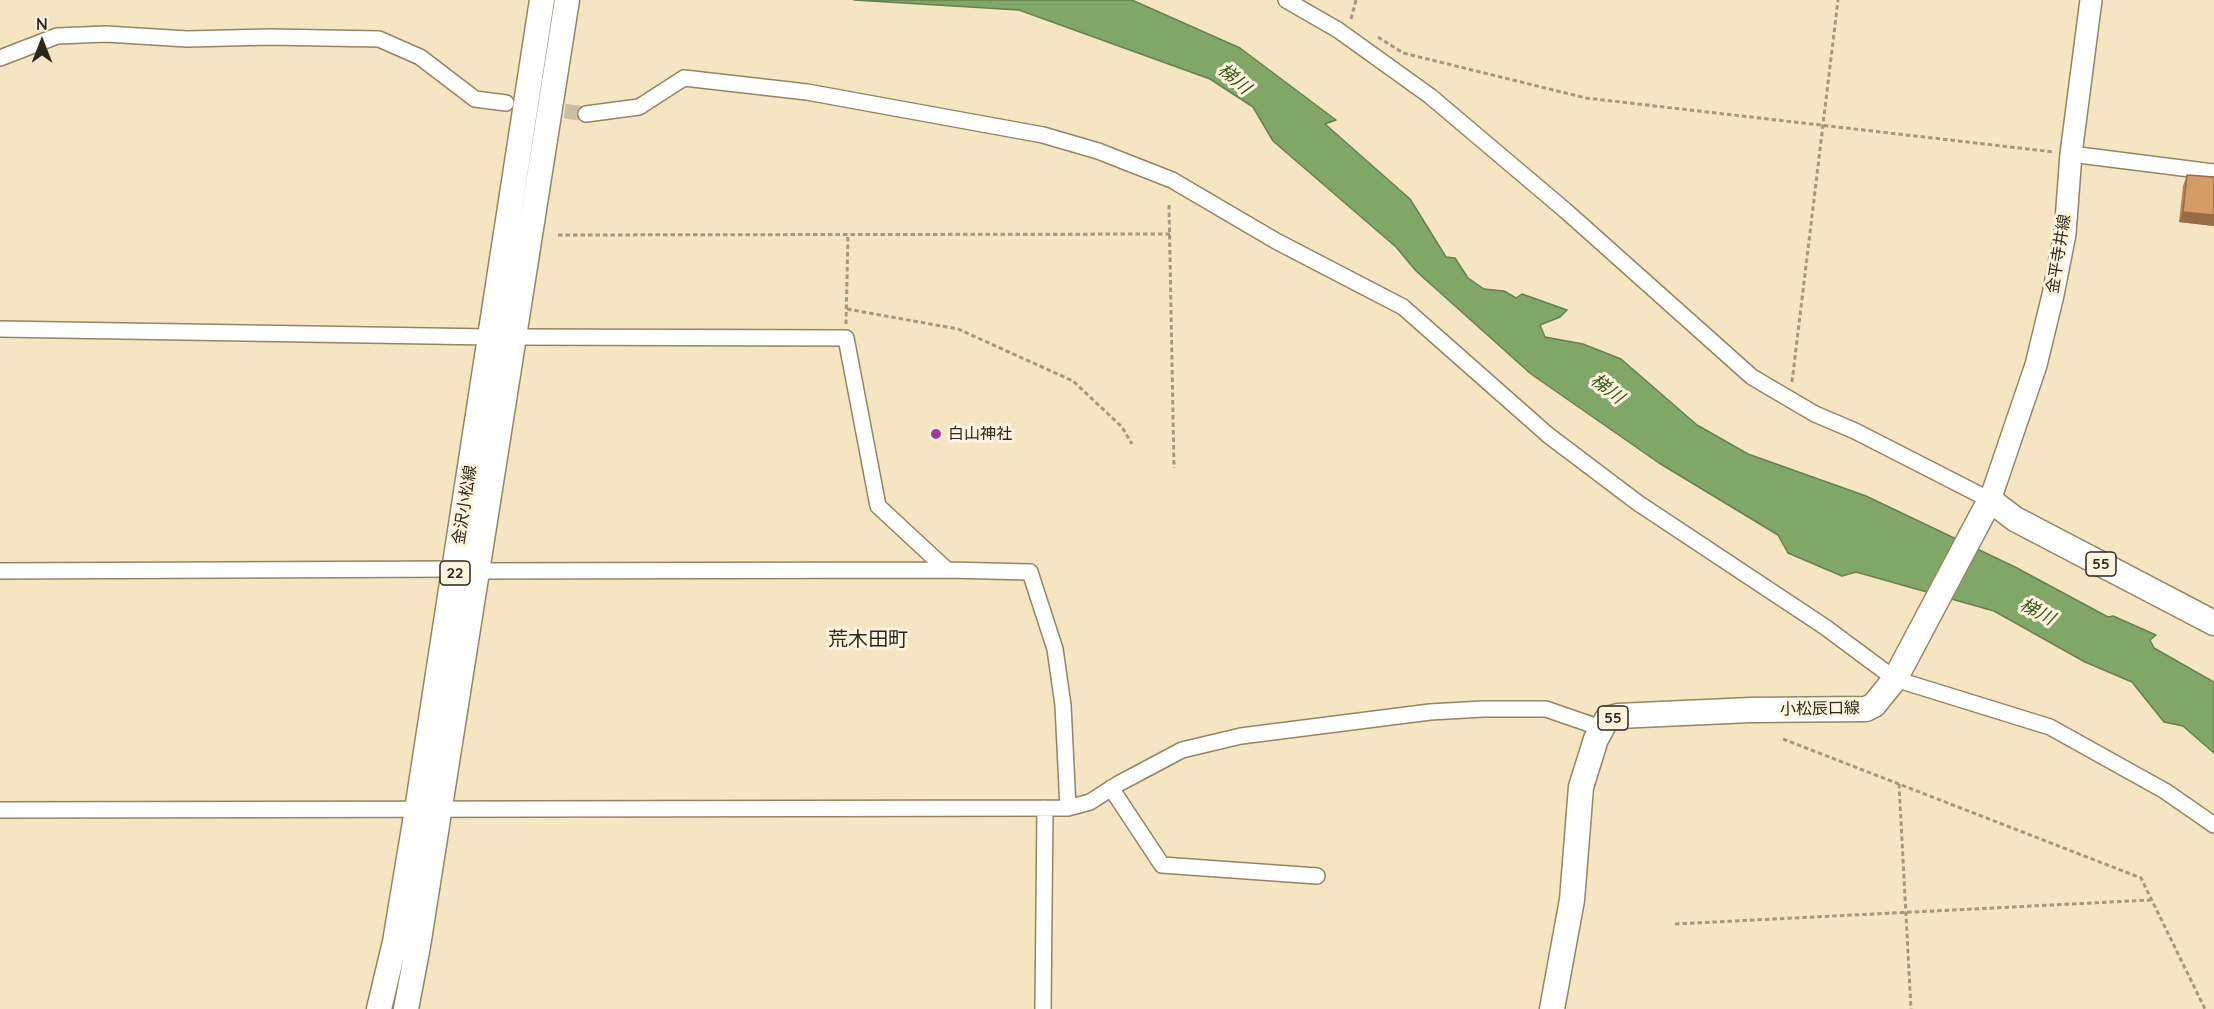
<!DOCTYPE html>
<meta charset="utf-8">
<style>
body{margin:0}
#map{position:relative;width:2214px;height:1009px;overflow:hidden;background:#f5e5c2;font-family:Quicksand,sans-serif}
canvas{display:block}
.north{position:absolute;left:12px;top:12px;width:60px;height:60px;-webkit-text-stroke:4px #fdf3de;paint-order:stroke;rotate:0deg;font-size:16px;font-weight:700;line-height:24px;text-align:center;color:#2d271a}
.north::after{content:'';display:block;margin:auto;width:21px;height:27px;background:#2d271a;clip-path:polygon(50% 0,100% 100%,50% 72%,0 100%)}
</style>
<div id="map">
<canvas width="2214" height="1009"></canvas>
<div class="north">N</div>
</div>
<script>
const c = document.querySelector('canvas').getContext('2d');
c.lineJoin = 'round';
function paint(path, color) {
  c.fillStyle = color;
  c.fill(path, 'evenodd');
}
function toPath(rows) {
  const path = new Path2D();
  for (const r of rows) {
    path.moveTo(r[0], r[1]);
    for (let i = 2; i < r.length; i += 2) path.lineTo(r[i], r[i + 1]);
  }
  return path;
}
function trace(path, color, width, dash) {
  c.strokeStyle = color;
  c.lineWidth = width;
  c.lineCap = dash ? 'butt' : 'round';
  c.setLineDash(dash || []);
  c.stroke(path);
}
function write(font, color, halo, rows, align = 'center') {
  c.font = font + ' Quicksand,"Noto Sans JP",sans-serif';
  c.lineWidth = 6;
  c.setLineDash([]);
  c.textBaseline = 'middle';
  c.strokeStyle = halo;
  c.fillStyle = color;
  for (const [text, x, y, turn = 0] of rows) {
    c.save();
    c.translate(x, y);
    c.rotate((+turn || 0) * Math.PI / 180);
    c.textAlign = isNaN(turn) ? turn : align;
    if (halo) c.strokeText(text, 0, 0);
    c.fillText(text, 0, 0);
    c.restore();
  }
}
const water = toPath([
 [854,0,1132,0,1240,48,1336,120,1325,124,1410,199,1446,257,1455,258,1468,278,1484,289,1504,291,1516,298,1522,294,1567,310,1560,317,1540,325,1545,337,1583,344,1621,359,1697,425,1748,454,1866,496,2015,567,2108,617,2113,616,2156,635,2150,640,2154,648,2214,682,2214,753,2183,726,2164,722,2132,682,2085,662,1994,611,1856,572,1842,576,1788,553,1778,535,1659,463,1531,374,1416,271,1396,247,1273,141,1253,107,1210,79,1019,10,854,0]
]);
paint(water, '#80a767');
trace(water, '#678150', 1.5);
trace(toPath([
 [542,108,586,114]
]), '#cdbfa0', 15, [15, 8]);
const street = toPath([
 [1286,0,1338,30,1430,96,1566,211,1752,377,1815,414,1855,431,1990,500],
 [0,58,57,36,106,34,187,39,270,37,379,39,420,57,475,99,506,103],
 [586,114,639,107,684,78,807,92,1043,135,1098,151,1172,180,1276,241,1403,307,1548,435,1638,503,1825,627,1895,679,2050,727,2165,791,2214,825],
 [2071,154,2214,172],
 [0,329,491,337],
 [514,337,846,338,878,506,947,570],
 [0,571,455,569],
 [476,571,947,570,1030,572,1055,649,1063,705,1068,808],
 [1111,788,1162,865,1317,876],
 [0,810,1068,808,1090,802,1118,784,1182,750,1241,736,1430,712,1483,709,1546,709,1601,728],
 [1043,1009,1045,808]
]);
const secondary = toPath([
 [1990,500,2036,365,2053,295,2065,234,2071,154,2091,0]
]);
const primary = toPath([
 [379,1009,395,942,417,810,542,0],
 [406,1009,418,946,567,0],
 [1552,1009,1572,900,1581,787,1596,739,1607,719,1618,716,1750,710,1866,709,1874,705,1895,679,1990,500,2015,519,2214,623]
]);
trace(street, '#938564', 18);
trace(secondary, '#938564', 24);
trace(primary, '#938564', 27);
trace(toPath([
 [1351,19,1356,0],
 [1378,37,1403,53,1586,98,2054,152],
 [1169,205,1174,468],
 [558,235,1170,234],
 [847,309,958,329,1073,381,1122,427,1132,444],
 [846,324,848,235],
 [1792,382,1838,0],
 [1783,739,2141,878,2205,1009],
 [1899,784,1911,1009],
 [1675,924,2151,900]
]), '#a4987e', 3, [4.5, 3]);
trace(street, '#fff', 15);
trace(secondary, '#fff', 21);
trace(primary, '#fff', 24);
paint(toPath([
 [2187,175,2214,177,2214,226,2179,222,2183,186]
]), '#b88658');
paint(toPath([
 [2183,212,2214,215,2214,226,2179,222]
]), '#966d47');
const building = toPath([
 [2187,175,2214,177,2214,215,2183,212,2187,175]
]);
paint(building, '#d69c66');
trace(building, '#966d47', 1.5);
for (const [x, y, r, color] of [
 [936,434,6,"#a03a9e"]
]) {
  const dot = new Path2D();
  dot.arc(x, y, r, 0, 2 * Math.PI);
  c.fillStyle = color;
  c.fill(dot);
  trace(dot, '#fdf3de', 2);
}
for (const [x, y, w] of [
 [2101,564,30],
 [455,573,30],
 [1613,718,30]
]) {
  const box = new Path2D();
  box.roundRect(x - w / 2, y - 12, w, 24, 4.5);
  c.fillStyle = '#fdf3de';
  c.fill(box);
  trace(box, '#2d271a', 1.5);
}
write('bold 15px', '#2d271a', null, [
 ["55",2101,564],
 ["22",455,573],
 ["55",1613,718]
]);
write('16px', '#2d271a', '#fdf3de', [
 ["金平寺井線",2059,254,-81],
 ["金沢小松線",465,505,-81],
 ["小松辰口線",1820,709,-1]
]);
write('16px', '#2d271a', '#fdf3de', [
 ["白山神社",948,434]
], 'left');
write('italic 18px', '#325614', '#fdf3de', [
 ["梯川",1234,79,40],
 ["梯川",1607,389,38],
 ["梯川",2037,612,28]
]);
write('20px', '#2d271a', '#fdf3de', [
 ["荒木田町",868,640]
]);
</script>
